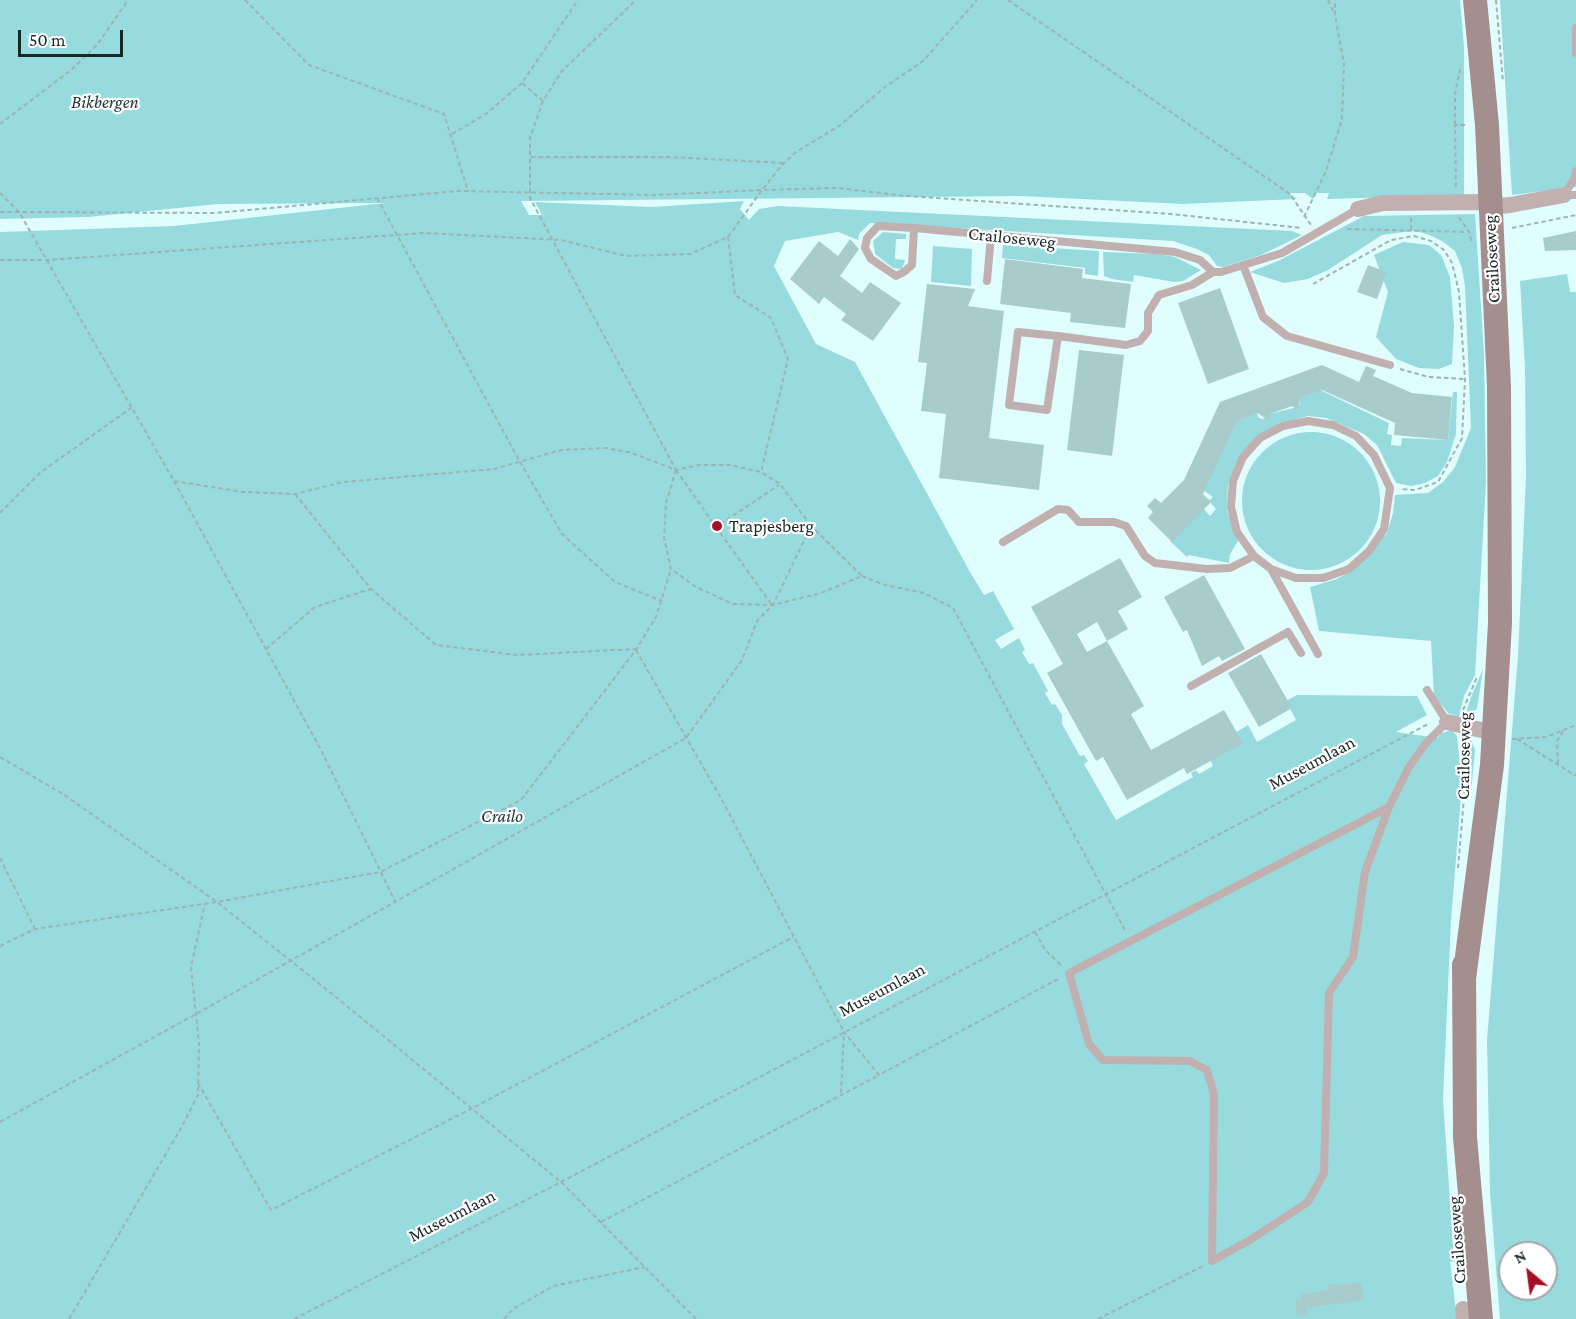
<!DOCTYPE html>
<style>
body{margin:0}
#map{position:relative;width:1576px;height:1319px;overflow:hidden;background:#e1fefe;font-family:"Crimson Pro",serif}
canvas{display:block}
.north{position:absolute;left:1498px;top:1241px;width:60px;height:60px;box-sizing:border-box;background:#fff;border:2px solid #a3a8a8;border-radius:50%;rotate:331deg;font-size:16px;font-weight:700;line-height:24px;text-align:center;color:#182626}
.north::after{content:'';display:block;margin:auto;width:21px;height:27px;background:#a70f27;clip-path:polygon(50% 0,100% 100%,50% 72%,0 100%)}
.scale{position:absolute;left:18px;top:30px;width:105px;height:27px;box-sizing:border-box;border:3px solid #182626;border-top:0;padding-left:8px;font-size:18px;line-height:21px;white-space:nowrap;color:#182626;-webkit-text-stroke:4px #fff;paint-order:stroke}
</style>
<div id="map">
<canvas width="1576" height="1319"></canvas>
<div class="north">N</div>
<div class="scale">50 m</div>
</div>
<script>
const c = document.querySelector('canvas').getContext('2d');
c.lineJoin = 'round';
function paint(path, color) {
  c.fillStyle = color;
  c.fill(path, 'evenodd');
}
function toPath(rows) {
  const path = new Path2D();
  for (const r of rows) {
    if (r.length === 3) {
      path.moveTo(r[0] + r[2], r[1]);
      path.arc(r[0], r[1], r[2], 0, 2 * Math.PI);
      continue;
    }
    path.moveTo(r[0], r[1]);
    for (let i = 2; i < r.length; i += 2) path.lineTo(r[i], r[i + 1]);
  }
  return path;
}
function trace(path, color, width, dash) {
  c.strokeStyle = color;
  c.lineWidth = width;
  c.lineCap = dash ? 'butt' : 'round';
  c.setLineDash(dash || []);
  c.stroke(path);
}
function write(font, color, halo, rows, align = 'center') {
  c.font = font + ' "Crimson Pro",serif';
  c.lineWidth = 4.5;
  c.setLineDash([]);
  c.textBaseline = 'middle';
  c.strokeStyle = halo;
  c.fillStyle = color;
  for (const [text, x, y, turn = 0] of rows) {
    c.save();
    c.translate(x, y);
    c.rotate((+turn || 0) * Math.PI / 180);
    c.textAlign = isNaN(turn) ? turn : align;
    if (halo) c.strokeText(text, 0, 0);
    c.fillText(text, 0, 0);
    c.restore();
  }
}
paint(toPath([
 [0,0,1460,0,1464,47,1464,195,1327,199,1329,193,1316,193,1313,199,1305,193,1289,193,1297,199,1183,204,1021,196,521,201,529,215,542,215,535,202,652,207,744,201,740,209,749,220,759,209,778,206,1292,231,1302,235,1261,255,1223,267,1217,266,1209,255,1197,249,1173,241,870,223,859,234,858,240,838,232,785,241,774,266,816,344,855,362,970,572,984,595,993,591,1014,629,995,640,1001,649,1019,638,1025,650,1022,652,1029,664,1033,663,1048,691,1045,693,1052,705,1055,704,1062,715,1062,724,1080,756,1084,755,1088,761,1084,764,1116,820,1193,777,1191,773,1196,770,1199,774,1213,766,1206,751,1248,725,1257,742,1296,720,1286,701,1297,695,1417,696,1427,715,1396,732,1438,738,1441,733,1452,730,1457,736,1462,784,1451,921,1443,1099,1454,1261,1450,1262,1457,1319,0,1319,0,232,174,226,385,203,218,204,88,217,0,219],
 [1500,0,1576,0,1576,187,1512,195],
 [1475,214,1484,353,1486,482,1475,675,1464,696,1459,717,1448,713,1434,696,1431,641,1319,631,1310,587,1337,579,1349,572,1387,533,1393,513,1395,495,1428,493,1443,482,1455,467,1471,428,1465,287,1462,268,1455,251,1442,241,1429,235,1416,231,1404,232,1382,235,1328,270,1308,279,1284,283,1250,272,1278,261,1364,216],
 [883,232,906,234,906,239,896,239,895,259,905,260,902,269,893,268,875,254,873,241],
 [1403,242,1429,245,1441,255,1450,277,1454,326,1452,364,1439,369,1419,368,1396,359,1376,337,1388,292,1374,255],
 [1003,245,1099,251,1098,276,1085,274,1085,268,1002,258],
 [933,246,972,249,971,286,931,282],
 [1103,252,1157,254,1175,257,1201,270,1183,281,1174,282,1134,275,1133,282,1112,279,1104,276],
 [1567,274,1570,292,1576,292,1576,1319,1500,1319,1490,1192,1487,1040,1518,656,1526,477,1525,368,1520,281],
 [1510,1253,1546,1253,1546,1289,1510,1289],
 [1320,390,1389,423,1387,434,1392,435,1391,445,1401,446,1402,438,1448,440,1453,392,1457,392,1456,434,1447,462,1438,476,1425,483,1411,486,1396,483,1377,445,1364,434,1326,418,1308,416,1286,422,1265,433,1237,464,1228,485,1227,510,1238,541,1230,554,1229,563,1189,555,1187,557,1170,541,1203,508,1210,516,1216,509,1209,501,1213,497,1203,490,1236,421,1257,413,1259,418,1264,419,1269,414,1298,407,1300,403,1299,398],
 [1311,501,69],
 [1483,669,1477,709,1465,717,1471,697],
 [1465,736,1471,740,1475,750,1471,792]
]), '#98dbde');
paint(toPath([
 [1576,231,1576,250,1545,251,1543,238],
 [850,239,859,249,840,276,862,293,870,282,901,303,873,341,841,320,846,314,824,297,819,304,790,279,819,241,838,256],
 [1005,259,1083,269,1082,278,1131,284,1125,328,1070,322,1071,313,1000,304],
 [1368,265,1387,272,1377,299,1357,292],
 [927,284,975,289,968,306,1004,311,989,438,1044,445,1039,490,939,478,946,414,921,411,927,363,918,362],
 [1220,288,1249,369,1208,384,1178,303],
 [1079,350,1124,355,1112,456,1067,450],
 [1322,365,1359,382,1366,366,1376,370,1373,376,1412,393,1452,397,1448,440,1394,435,1395,423,1322,390,1300,398,1298,410,1292,406,1270,414,1268,421,1258,413,1237,421,1203,494,1211,502,1172,542,1148,518,1153,512,1147,506,1155,498,1161,503,1184,480,1220,402],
 [1120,558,1142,597,1118,611,1128,629,1107,641,1144,706,1131,714,1151,750,1224,710,1243,743,1187,774,1184,768,1127,800,1103,757,1096,761,1047,673,1063,664,1031,607],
 [1097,622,1107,641,1087,652,1077,634],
 [1204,575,1245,649,1222,661,1219,656,1202,666,1187,630,1183,632,1164,597],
 [1261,654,1292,708,1259,727,1228,673],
 [1361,1283,1364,1300,1306,1308,1307,1315,1297,1316,1295,1301,1302,1300,1301,1294,1329,1290,1328,1284]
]), '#a8cbcc');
trace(toPath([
 [245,0,309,65,444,114,468,191],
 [1008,0,1290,194,1311,225],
 [1328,0,1334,13],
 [1496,0,1503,82],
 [543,101,522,83,578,0],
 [0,124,71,70,97,45,128,0],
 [1455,125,1455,94,1461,65],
 [452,134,486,114,522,83],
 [531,157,670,157,783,163],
 [1456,187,1455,125,1468,125],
 [0,193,19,212,174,481,321,750,395,901],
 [377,198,520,462,562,534,615,582,662,601],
 [0,212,215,213,458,191,654,195,762,190,782,165,796,152,839,126,885,87,923,61,977,0],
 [1304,217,1326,171,1342,119,1344,64,1335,15,1335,0],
 [1459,217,1469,232,1472,243],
 [1512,228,1576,215],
 [1347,229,1467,232],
 [1411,230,1411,218],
 [728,237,735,295,771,318,788,359,761,472],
 [0,260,48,260,424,233,561,240,626,256,690,254,728,237,762,190,838,188,906,196,1171,214,1302,228],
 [1313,284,1391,240,1414,236,1431,241,1444,250,1452,263,1459,292,1465,379,1462,438,1438,482,1415,490,1401,489],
 [1400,369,1429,377,1465,379],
 [676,470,666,503,664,538,671,569,696,587,733,604,773,605,821,593,862,576,811,526],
 [676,470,716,527,779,485],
 [174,481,243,492,295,494,343,482,494,469,561,450,606,448,632,453,676,470,530,198,530,138,543,101,561,72,636,0],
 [295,494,371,589,436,645,517,655,636,649],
 [0,513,41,472,131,408],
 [716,527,772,605],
 [862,576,885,585,924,593,953,608,1126,932],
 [266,649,315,607,371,589],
 [636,650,722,800,844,1032],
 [1463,710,1477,677],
 [1512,739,1546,737,1576,725],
 [1517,739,1576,776],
 [0,757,63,794,217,902,331,993,561,1182,696,1319],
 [1558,764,1557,741,1564,730],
 [0,858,35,929],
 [1458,868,1466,774,1462,739],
 [1035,932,1046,951,1061,965],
 [0,946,35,929,217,902,380,872,521,800,636,650,656,617,671,569],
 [198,1083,271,1210,471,1109,793,937],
 [841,1093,844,1032,879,1075,1058,979],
 [0,1122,196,1014,686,738,742,660,757,621,773,605,811,526,780,484,761,472,730,465,699,465,676,470],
 [601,1222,879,1075],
 [69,1319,180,1130,198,1095,199,1044,191,967,205,903],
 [294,1319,561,1182,1428,724],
 [504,1319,513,1309,553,1286,645,1267],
 [1098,1319,1203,1266]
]), '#9cb4b4', 2, [4.5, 3]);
trace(toPath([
 [1576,28,1576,53],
 [1564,195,1574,179,1576,171],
 [1564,195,1576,195],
 [914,228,912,265,904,272,896,276,871,259,865,248,867,238,878,226,914,228,1175,252,1200,260,1213,272,1221,272,1282,253,1358,209],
 [1243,265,1263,317,1287,336,1390,365],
 [987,281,991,236],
 [1058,336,1047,410,1009,405,1018,332,1058,336,1126,345,1140,341,1148,331,1148,313,1159,295,1192,285,1213,272],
 [1003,542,1058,509,1068,510,1079,522,1114,522,1126,526,1145,556,1155,563,1207,569,1230,568,1254,556],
 [1271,569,1296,578,1323,578,1349,569,1369,551,1384,529,1390,488,1374,455,1356,436,1333,425,1308,421,1283,426,1260,438,1243,457,1233,481,1231,507,1237,532,1254,556,1271,569,1318,654],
 [1191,686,1288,632,1301,653],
 [1389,807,1365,872,1353,957,1329,993,1324,1173,1308,1202,1250,1240,1212,1261,1214,1094,1207,1070,1190,1061,1103,1060,1089,1044,1069,973,1389,807,1409,767,1426,743,1447,722,1427,690]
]), '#c0b1b0', 8);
trace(toPath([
 [1490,207,1510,205,1564,195],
 [1358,209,1383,203,1489,202],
 [1447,722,1494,733],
 [1463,1309,1464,1319]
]), '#c0b1b0', 16);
trace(toPath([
 [1464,965,1465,1137,1481,1319],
 [1464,979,1492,765,1500,623,1499,387,1487,125,1475,0]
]), '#a58f8e', 24);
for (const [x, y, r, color] of [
 [717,526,6,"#a70f27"]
]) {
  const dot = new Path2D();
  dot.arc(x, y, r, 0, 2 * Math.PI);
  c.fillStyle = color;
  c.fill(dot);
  trace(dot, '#fff', 2);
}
write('italic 18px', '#203637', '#fff', [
 ["Bikbergen",105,102],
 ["Crailo",502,816]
]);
write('18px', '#182626', '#fff', [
 ["Crailoseweg",1012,238,6],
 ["Crailoseweg",1492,259,-93],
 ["Crailoseweg",1464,756,-89],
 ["Museumlaan",1312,763,-28],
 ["Museumlaan",882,990,-28],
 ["Museumlaan",452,1216,-27],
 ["Crailoseweg",1457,1240,-94]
]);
write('18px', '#182626', '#fff', [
 ["Trapjesberg",729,526]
], 'left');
</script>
